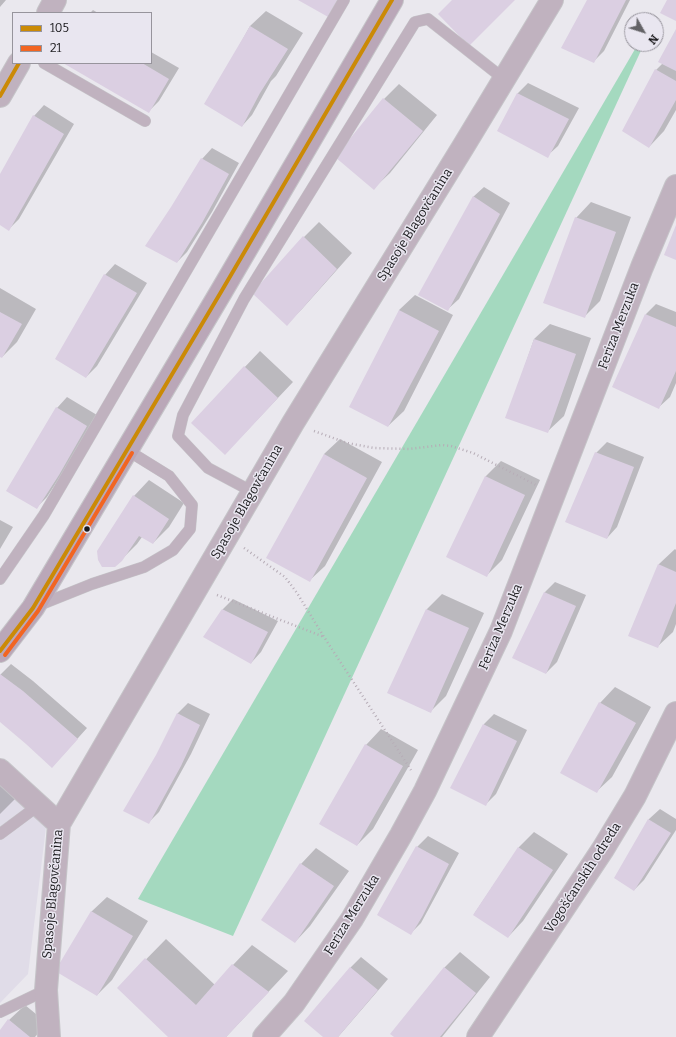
<!DOCTYPE html>
<meta charset="utf-8">
<style>
body{margin:0}
#map{position:relative;width:676px;height:1037px;overflow:hidden;background:#eae8ee;font-family:Bitter,serif}
canvas{display:block}
.legend{position:absolute;left:12px;top:12px;width:140px;height:52px;box-sizing:border-box;background:#e9e6f0;border:1px solid #97949c;margin:0;padding:5px 7px;list-style:none;font-size:12px;color:#1b1a1d}
.legend li{display:flex;align-items:center;gap:8px;height:20px}
.legend b{width:20px;border:1px solid #97949c}
.north{position:absolute;left:624px;top:12px;width:40px;height:40px;box-sizing:border-box;background:#e9e6f0;border:1px solid #97949c;border-radius:50%;rotate:129deg;font-size:11px;font-weight:700;line-height:16px;text-align:center;color:#1b1a1d}
.north::after{content:'';display:block;margin:auto;width:14px;height:18px;background:#636266;clip-path:polygon(50% 0,100% 100%,50% 72%,0 100%)}
</style>
<div id="map">
<canvas width="676" height="1037"></canvas>
<ul class="legend">
<li><b style="height:5px;background:#cb8a06"></b>105</li>
<li><b style="height:5px;background:#f26522"></b>21</li>
</ul>
<div class="north">N</div>
</div>
<script>
const c = document.querySelector('canvas').getContext('2d');
c.lineJoin = 'round';
function paint(path, color) {
  c.fillStyle = color;
  c.fill(path, 'evenodd');
}
function toPath(rows) {
  const path = new Path2D();
  for (const r of rows) {
    path.moveTo(r[0], r[1]);
    for (let i = 2; i < r.length; i += 2) path.lineTo(r[i], r[i + 1]);
  }
  return path;
}
function trace(path, color, width, dash) {
  c.strokeStyle = color;
  c.lineWidth = width;
  c.lineCap = dash ? 'butt' : 'round';
  c.setLineDash(dash || []);
  c.stroke(path);
}
function write(font, color, halo, rows, align = 'center') {
  c.font = font + ' Bitter,serif';
  c.lineWidth = 3;
  c.setLineDash([]);
  c.textBaseline = 'middle';
  c.strokeStyle = halo;
  c.fillStyle = color;
  for (const [text, x, y, turn = 0] of rows) {
    c.save();
    c.translate(x, y);
    c.rotate((+turn || 0) * Math.PI / 180);
    c.textAlign = isNaN(turn) ? turn : align;
    if (halo) c.strokeText(text, 0, 0);
    c.fillText(text, 0, 0);
    c.restore();
  }
}
paint(toPath([
 [0,780,46,827,28,974,0,1003]
]), '#e0dce8');
paint(toPath([
 [638,44,644,44,233,936,138,899]
]), '#a4d9bf');
paint(toPath([
 [0,0,6,0,0,7],
 [588,0,630,0,604,51,593,62],
 [93,10,98,13,90,13],
 [266,11,303,33,276,76,271,81,252,115,242,126,225,71,250,26],
 [676,31,676,110,664,131,649,147,656,70,663,63],
 [151,52,179,68,159,101,149,111,65,63,151,63],
 [528,83,579,108,558,146,547,156,517,94],
 [399,84,437,115,390,173,374,188,384,99],
 [44,105,74,124,19,219,9,229,0,224,0,176,34,116],
 [212,148,239,163,212,212,187,252,177,262,202,159],
 [484,187,510,203,459,299,448,309,473,197],
 [591,202,631,217,600,301,584,317,576,218],
 [319,222,352,253,302,309,287,324,304,237],
 [115,264,147,283,97,366,86,377,105,275],
 [0,288,36,309,17,342,2,357,0,356],
 [415,295,453,315,404,411,388,426,399,310],
 [656,304,676,312,676,383,670,397,659,407,646,314],
 [550,324,591,338,564,416,548,431,507,417,534,339],
 [260,351,293,382,240,438,192,423],
 [67,397,97,415,69,463,47,497,36,508,57,408],
 [340,439,382,462,325,566,309,581,324,454],
 [607,442,644,457,617,527,607,538,596,453],
 [501,461,540,480,502,560,487,575,485,477],
 [149,480,184,503,169,527,153,543,142,537,137,544,121,560,134,496],
 [0,520,13,527,0,549],
 [675,549,676,550,676,624,673,632,657,647,629,635,659,564],
 [555,582,586,595,557,662,546,673,544,593],
 [442,594,484,613,446,696,430,712,389,693,427,609],
 [233,599,278,621,261,652,251,663,205,637,223,609],
 [11,664,33,681,87,728,62,756,0,720,0,675],
 [615,687,651,707,612,777,596,792,600,703],
 [188,703,210,714,191,754,159,812,149,822,177,714],
 [494,714,527,730,496,794,486,804,484,724],
 [381,729,418,750,373,829,357,845,366,745],
 [0,785,16,798,0,814],
 [660,809,676,819,676,830,644,880,634,890,615,878,649,819],
 [534,832,568,854,523,921,508,937,474,914,519,847],
 [428,836,459,853,421,923,410,934,417,847],
 [316,848,349,871,310,926,295,942,301,864],
 [107,897,148,921,112,980,97,995,91,912],
 [166,939,215,985,233,965,252,945,288,971,226,1037,170,1037,118,988],
 [460,952,490,977,442,1037,396,1037,444,968],
 [361,957,388,979,338,1037,325,1037,306,1021,351,967],
 [25,1005,47,1023,35,1037,0,1037,0,1031,9,1020]
]), '#0003');
paint(toPath([
 [298,0,340,0,330,18],
 [452,0,515,0,469,46,438,14],
 [587,0,626,0,594,63,561,48],
 [667,0,676,0,676,21,660,13],
 [250,26,288,49,260,93,242,127,204,104],
 [676,29,676,71,658,62],
 [63,63,142,63,169,79,149,113],
 [655,69,676,81,676,100,649,148,622,131],
 [517,93,569,119,548,158,497,131],
 [383,98,423,131,374,190,335,157],
 [33,115,64,134,9,231,0,225,0,174],
 [201,158,229,174,202,223,177,263,145,246,171,207],
 [473,196,500,214,448,311,418,295],
 [575,217,616,232,585,318,543,303],
 [676,225,676,260,664,255],
 [303,236,337,269,287,326,252,293],
 [104,274,137,293,86,378,55,359],
 [399,310,439,331,388,427,349,407],
 [0,312,22,324,2,358,0,357],
 [645,314,676,327,676,371,659,409,612,387],
 [534,339,576,354,548,433,505,418],
 [244,366,278,398,225,455,191,423],
 [56,407,87,426,59,475,37,509,6,491],
 [595,452,634,467,607,539,565,522],
 [324,454,367,478,310,582,266,558],
 [485,476,525,495,487,577,446,557],
 [133,495,169,519,153,544,139,536,122,561,115,567,102,567,98,560,97,551],
 [658,564,676,572,676,603,658,648,628,636],
 [544,592,576,606,546,674,512,658],
 [222,609,268,632,251,664,203,637],
 [426,609,469,628,431,713,387,693],
 [0,674,23,691,78,739,52,768,26,744,0,722],
 [599,702,636,723,597,793,560,773],
 [177,713,200,725,181,766,149,824,123,811,156,755],
 [483,724,517,741,486,806,450,788],
 [365,744,403,766,357,846,319,824],
 [648,819,671,833,634,891,614,878],
 [416,846,449,864,422,917,411,935,377,915],
 [518,847,553,870,508,938,473,915],
 [300,863,334,886,295,943,261,920],
 [91,911,133,936,97,996,55,971],
 [145,958,196,1005,232,964,269,992,226,1037,168,1037,117,988],
 [350,967,378,990,338,1037,323,1037,304,1021],
 [444,967,476,993,440,1037,394,1037,390,1034],
 [8,1019,30,1037,0,1037,0,1030]
]), '#dbcfe2');
const lane = toPath([
 [44,63,145,121],
 [253,492,208,468,178,436,183,415,244,299,415,22,428,19,504,79],
 [0,579,44,515,344,0],
 [37,606,92,584,144,567,173,550,190,529,192,505,169,476,127,450],
 [0,834,39,805],
 [0,1012,46,990]
]);
const street = toPath([
 [48,13,55,0],
 [0,96,19,63],
 [0,770,59,824],
 [49,1037,46,990,59,824,293,423,463,147,552,0],
 [264,1037,294,1003,352,919,401,835,425,791,501,631,642,267,676,186],
 [478,1037,603,849,635,796,676,713]
]);
const primary = toPath([
 [0,651,33,608,221,292,392,0]
]);
trace(lane, '#c5c4c8', 12);
trace(street, '#c5c4c8', 24);
trace(primary, '#c5c4c8', 24);
trace(toPath([
 [314,431,347,443,374,448,409,449,442,445,451,446,473,453,536,485],
 [244,548,285,577,297,593,324,637,411,770],
 [217,595,324,637]
]), '#b6acb6', 2.5, [1, 3]);
trace(lane, '#c0b2bf', 11);
trace(street, '#c0b2bf', 22);
trace(primary, '#baa7b8', 22);
trace(toPath([
 [0,96,19,63],
 [0,651,33,608,221,292,392,0]
]), '#cb8a06', 4);
trace(toPath([
 [5,655,38,611,132,453]
]), '#f26522', 4);
for (const [x, y, r, color] of [
 [87,529,3.5,"#1b1a1d"]
]) {
  const dot = new Path2D();
  dot.arc(x, y, r, 0, 2 * Math.PI);
  c.fillStyle = color;
  c.fill(dot);
  trace(dot, '#e9e6f0', 1.5);
}
write('13px', '#1b1a1d', '#e9e6f0', [
 ["Spasoje Blagovčanina",415,225,-58],
 ["Feriza Merzuka",619,326,-69],
 ["Spasoje Blagovčanina",247,502,-60],
 ["Feriza Merzuka",501,627,-67],
 ["Vogošćanskih odreda",583,878,-57],
 ["Spasoje Blagovčanina",53,894,-85],
 ["Feriza Merzuka",352,915,-58]
]);
</script>
